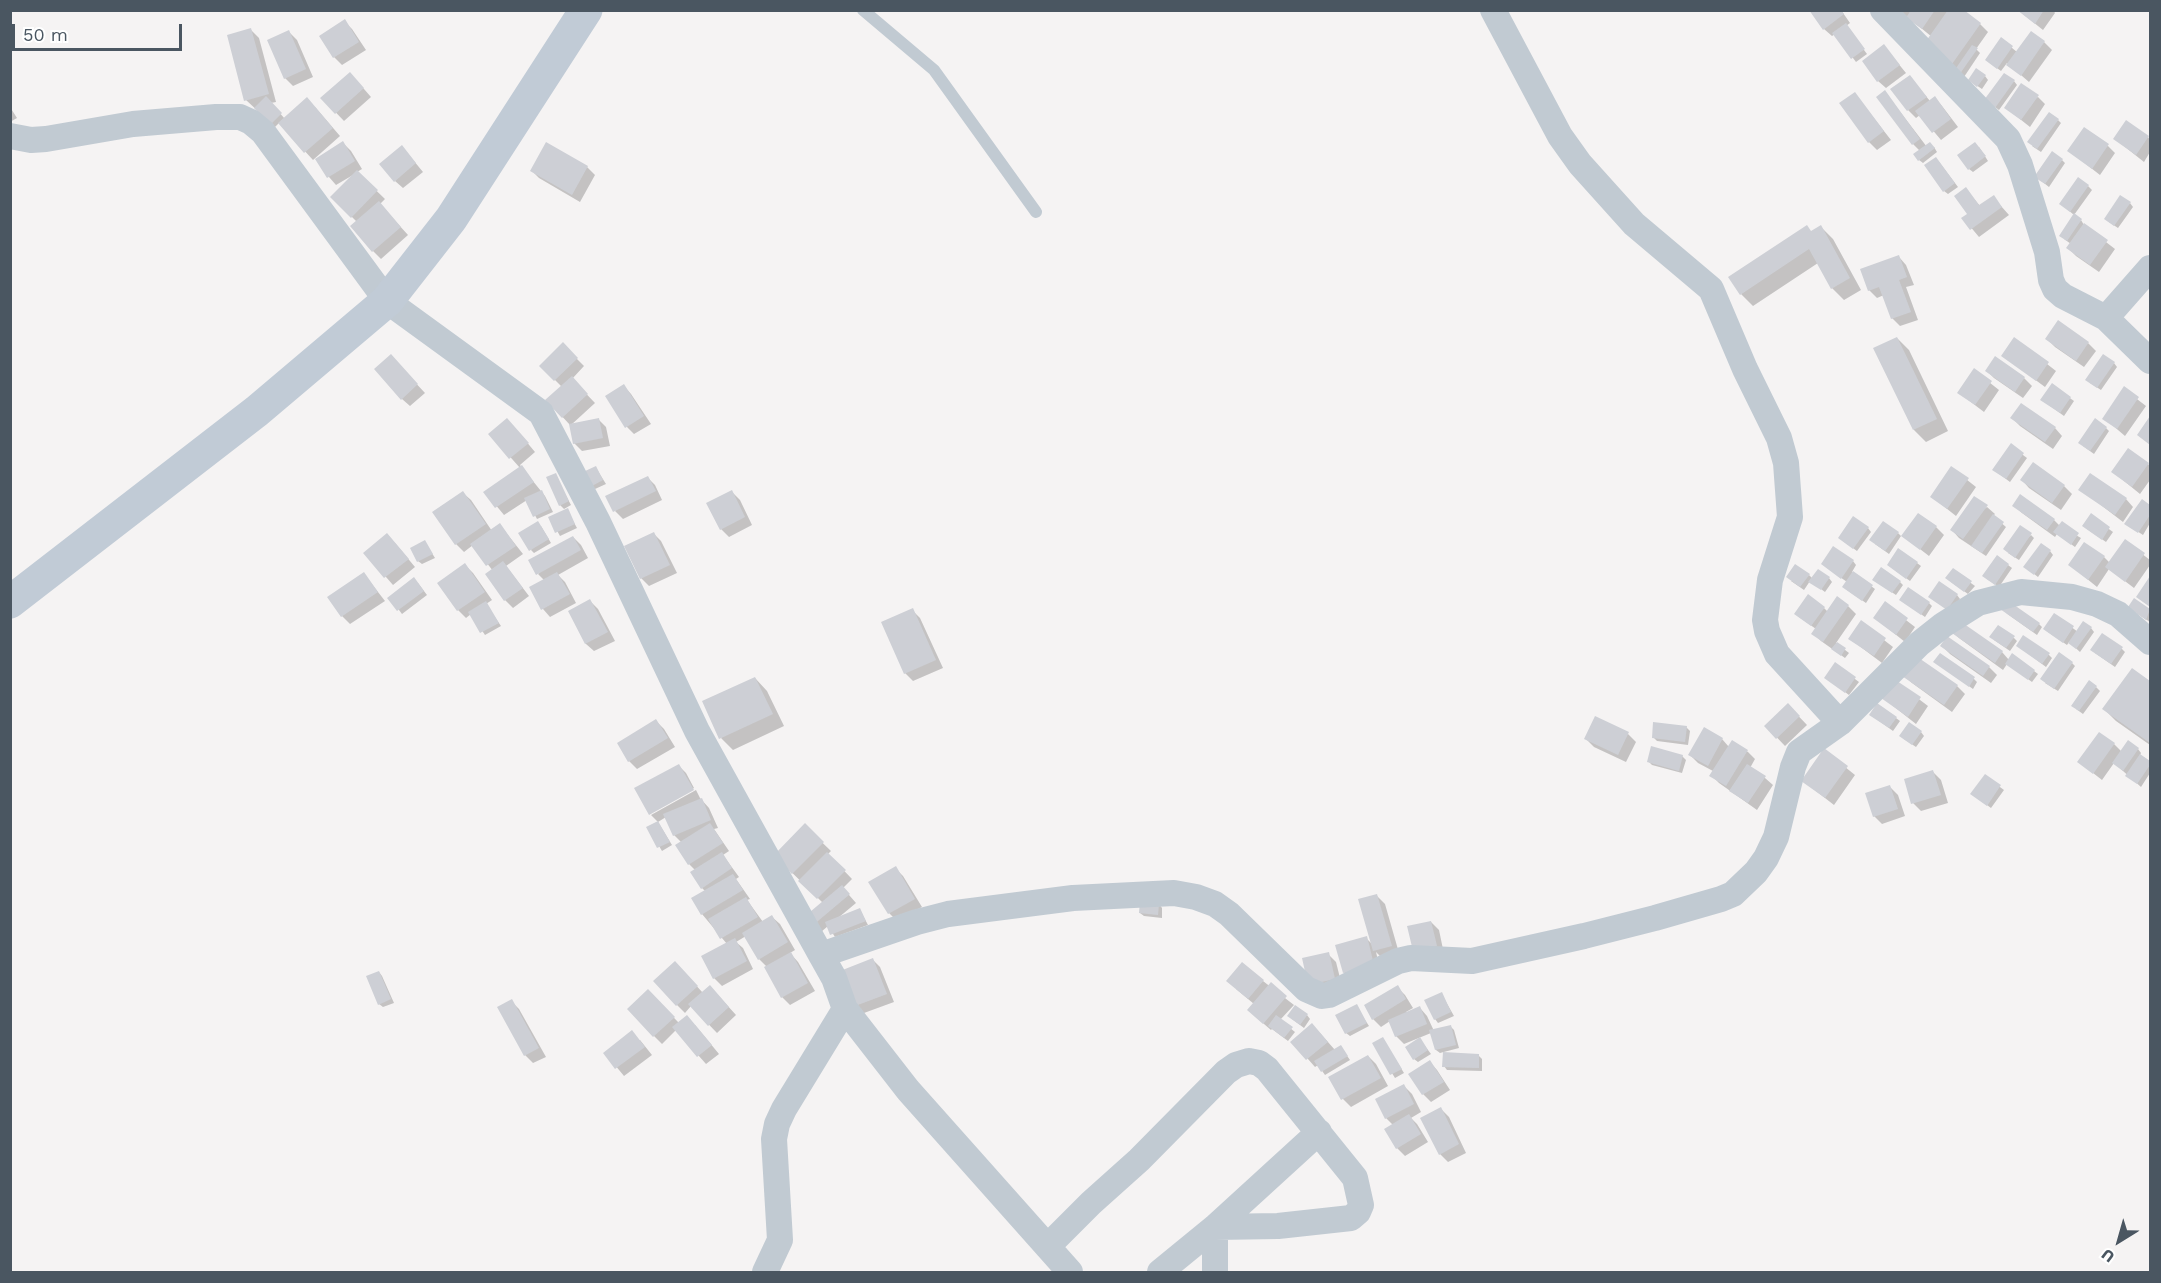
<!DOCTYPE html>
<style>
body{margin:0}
#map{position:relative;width:2161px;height:1283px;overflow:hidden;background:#f5f3f3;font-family:"Work Sans",sans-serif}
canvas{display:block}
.frame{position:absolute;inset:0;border:12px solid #4a5661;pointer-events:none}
.north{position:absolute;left:2089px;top:1211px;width:60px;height:60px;-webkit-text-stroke:4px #fff;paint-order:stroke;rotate:217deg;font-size:16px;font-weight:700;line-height:24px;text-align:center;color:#4a5661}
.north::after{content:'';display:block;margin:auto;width:21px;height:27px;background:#4a5661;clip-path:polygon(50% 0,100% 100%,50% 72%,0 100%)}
.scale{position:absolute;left:12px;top:24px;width:170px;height:27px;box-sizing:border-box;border:3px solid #4a5661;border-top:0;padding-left:8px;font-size:18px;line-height:21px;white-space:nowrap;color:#4a5661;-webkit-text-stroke:4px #fff;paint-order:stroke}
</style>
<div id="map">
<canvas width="2161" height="1283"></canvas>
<div class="frame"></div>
<div class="north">U</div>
<div class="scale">50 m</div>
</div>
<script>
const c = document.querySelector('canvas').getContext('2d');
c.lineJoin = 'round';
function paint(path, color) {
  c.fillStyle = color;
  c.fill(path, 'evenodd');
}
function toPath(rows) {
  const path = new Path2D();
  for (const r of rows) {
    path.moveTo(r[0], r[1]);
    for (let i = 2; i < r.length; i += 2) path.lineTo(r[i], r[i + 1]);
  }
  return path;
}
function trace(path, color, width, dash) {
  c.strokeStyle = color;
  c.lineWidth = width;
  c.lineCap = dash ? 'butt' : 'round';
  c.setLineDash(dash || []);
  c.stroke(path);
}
paint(toPath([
 [1811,10,1841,10,1850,23,1846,26,1867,54,1856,62,1835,34,1832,36,1824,29],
 [1899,10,1949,10,1980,24,1988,32,1976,49,1980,53,1964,77,1934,52,1932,37],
 [2018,10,2053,10,2055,13,2043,30],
 [344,21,352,29,366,50,342,65,334,57,321,36],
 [251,30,259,38,276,102,271,103,285,119,315,107,340,136,313,160,279,123,275,127,246,100],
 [289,32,297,40,313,77,293,86,285,78],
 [2001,39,2017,52,2044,42,2052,50,2029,82,2007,63,2001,71,1990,63],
 [1884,46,1906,73,1886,88,1878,81],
 [1985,76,1988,80,1982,89,1973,83],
 [1910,77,1930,101,1935,98,1942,106,1958,127,1941,140,1920,115,1916,118,1908,110,1893,90],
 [357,81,371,97,344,121,322,98],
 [2014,81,2017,85,1999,110,1990,103],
 [1885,92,1927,147,1934,147,1937,152,1923,163,1919,160,1920,151,1913,144],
 [1855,94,1891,140,1877,150,1869,142],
 [2038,97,2045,104,2030,127,2006,108],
 [10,107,17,118,10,122],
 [2058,120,2061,123,2041,152,2032,146],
 [2148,137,2150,140,2150,152,2144,162,2115,139],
 [343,143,351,151,362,169,357,172,385,199,380,204,408,235,381,259,373,251,357,222,332,197,353,175,336,185,329,177,317,160],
 [2108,146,2115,153,2100,175,2069,151],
 [1979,147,1988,161,1973,172,1969,169],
 [409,155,423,172,403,188,395,181],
 [2062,160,2065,163,2049,187,2040,180],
 [1939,162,1958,187,1948,194,1944,191],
 [587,167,595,175,580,202,539,178,531,170],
 [2088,186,2092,190,2074,215,2061,204],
 [1966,189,1980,206,1993,197,2009,215,1979,237,1964,219,1970,214],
 [2130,203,2133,207,2118,228,2109,222],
 [2081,220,2084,225,2115,249,2099,272,2076,256,2068,248,2071,244,2064,239],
 [1821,227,1833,239,1861,290,1844,300,1832,288,1818,263,1753,306,1741,294,1812,232],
 [1899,257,1906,265,1914,285,1906,287,1918,320,1900,326,1892,318,1884,295,1877,298,1869,290],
 [1897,338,1909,350,1948,431,1926,442,1914,430],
 [2015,339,2056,371,2045,387,2003,356],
 [2047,339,2088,343,2096,351,2084,367,2055,347],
 [563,345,584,366,572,379,595,403,571,425,598,419,606,427,610,446,582,451,574,443,570,425,547,400,562,387,541,366],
 [2114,363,2117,367,2101,390,2090,383],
 [398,364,425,393,410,406,402,399],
 [1975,371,1999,390,1984,412,1959,393],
 [1987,371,2024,378,2032,386,2023,398,1994,378],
 [2052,385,2074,401,2064,416,2046,403],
 [624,386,631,394,651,424,634,434,627,427],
 [2124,389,2146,406,2125,436,2104,418],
 [2012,418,2055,428,2062,436,2053,449,2020,426],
 [515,428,535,452,520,465,545,496,553,512,537,519,527,500,504,515,485,492,520,468,490,434],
 [2106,428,2109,431,2094,454,2083,446],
 [2011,446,2027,458,2010,482,1998,473],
 [2148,464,2150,466,2150,480,2140,494,2113,472],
 [596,468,606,484,595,489,591,486],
 [1952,468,1976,487,1956,516,1932,497],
 [555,475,571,505,564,509,560,505],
 [647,477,655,485,662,500,623,519,615,511],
 [2022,480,2064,486,2072,494,2061,510,2029,488],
 [2080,489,2126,499,2133,507,2123,522],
 [732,492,740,500,752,525,729,537,721,529],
 [463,493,471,500,492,531,500,525,523,554,506,566,529,596,513,608,505,600,493,571,473,545,464,552,456,544],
 [2142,501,2150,507,2150,523,2143,535,2128,525],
 [2014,506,2054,520,2060,526,2081,538,2075,547,2057,534,2055,537,2022,513],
 [1987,507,1995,514,1993,516,2006,527,1986,556,1959,538,1952,530],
 [567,510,577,528,560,536,550,518],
 [2091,516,2113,532,2106,542,2087,529],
 [541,526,551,543,534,553,531,550],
 [1936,527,1944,535,1929,556,1903,536],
 [1868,528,1871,532,1857,551,1843,541],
 [653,533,661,541,677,573,649,586,641,578],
 [1898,533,1901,536,1889,554,1875,544],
 [2031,535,2034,538,2019,560,2008,553],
 [573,537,581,545,588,558,558,575,565,582,576,603,550,617,543,609,545,581,538,574],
 [2125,541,2150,560,2150,565,2134,588,2109,569,2097,587,2070,565,2104,557,2110,563],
 [425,542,435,558,422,564,418,561],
 [395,543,415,567,393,585,365,553],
 [2050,551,2053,555,2038,577,2029,570],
 [1853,561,1856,565,1852,572,1875,589,1866,603,1847,590,1847,582,1826,567],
 [1917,563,1921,566,1910,581,1892,568],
 [465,565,473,573,492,600,486,604,501,626,485,635,471,614,466,618,458,610],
 [2008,565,2012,568,1999,587,1987,579],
 [1953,570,1975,586,1968,594,1951,582],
 [364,574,385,601,350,624,342,616],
 [1809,575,1813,579,1829,578,1832,582,1825,592,1810,581,1804,590,1791,581],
 [1900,582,1903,585,1896,595,1878,583],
 [418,583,427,595,402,614,390,598],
 [1957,595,1960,599,1951,612,1934,600],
 [2135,600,2150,611,2150,622,2133,611],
 [590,601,598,609,615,641,594,651,586,644,570,611],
 [1905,603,1929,603,1932,606,1925,617],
 [1885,604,1915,627,1905,642,1875,618],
 [1848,606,1856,614,1836,643,1849,653,1845,658,1821,641,1813,633,1816,629,1799,617,1824,608,1828,612],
 [912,610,920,618,943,668,913,681,905,673],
 [2006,613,2039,624,2042,627,2037,635],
 [2055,615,2078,632,2091,628,2094,632,2080,652,2069,642,2067,645,2048,632],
 [1862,623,1893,647,1882,663,1850,639],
 [1951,631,2002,652,2009,660,2034,671,2038,674,2032,682,2007,664,2003,670,1959,638],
 [2014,638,2017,641,2010,651,1994,640],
 [1942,646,1989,667,1997,675,1991,683,1950,654],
 [2022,649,2049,655,2052,658,2046,667],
 [2122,649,2125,652,2115,667,2095,653],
 [2072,663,2075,666,2058,691,2045,683],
 [1836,665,1859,682,1849,695,1830,681],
 [1939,665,1974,679,1977,682,1973,689],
 [2132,670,2150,683,2150,745,2116,721,2104,709],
 [1904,676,1957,686,1965,694,1952,712,1912,683],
 [755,678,767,691,784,726,733,750,721,738],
 [1895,681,1928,706,1916,724,1883,698],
 [2096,687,2100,691,2083,714,2076,709],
 [1788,705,1807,725,1785,746,1766,726],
 [1875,718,1896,718,1900,721,1893,731],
 [656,721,664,729,675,747,637,769,629,761],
 [1686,727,1690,731,1688,745,1657,741,1653,737],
 [1921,732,1924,736,1916,747,1904,739],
 [1628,734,1636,742,1626,762,1594,747,1586,739],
 [1722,739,1729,747,1732,742,1748,752,1755,759,1750,768,1765,778,1773,785,1757,810,1719,783,1711,775,1713,771,1698,763,1690,755],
 [2114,744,2122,752,2138,749,2141,753,2140,755,2150,763,2150,773,2141,787,2114,763,2102,780,2079,762],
 [1824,750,1855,775,1834,805,1803,781],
 [1682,756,1686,760,1682,773,1652,765,1648,761],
 [678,765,686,773,694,788,650,812],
 [1933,772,1941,780,1948,803,1921,811,1913,803],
 [1985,776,2004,790,1991,808,1976,797],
 [1890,787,1898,795,1905,816,1882,824,1874,816],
 [696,790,700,798,709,808,718,828,714,829,729,851,723,855,739,877,736,879,750,899,747,900,763,922,772,917,780,924,795,950,790,953,798,962,815,991,790,1005,782,997,767,967,759,959,746,936,736,942,743,948,753,969,722,986,714,978,727,944,702,914,706,892,702,888,696,871,689,864,682,843,674,835,666,817,658,822,651,815],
 [658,822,672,845,662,851,648,828],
 [805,826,831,851,828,854,852,879,843,888,856,903,838,918,860,910,868,925,835,937,828,926,821,932,813,925,823,903,775,856],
 [895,868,903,876,922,907,897,921,889,913],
 [1377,896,1385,904,1399,953,1382,958,1376,952,1381,973,1352,981,1344,973,1366,938,1372,944],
 [1159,904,1162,908,1162,918,1144,916,1140,913],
 [1431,922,1439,930,1444,954,1414,951],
 [1328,954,1336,962,1342,986,1318,992],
 [872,959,880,967,894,1002,864,1013,856,1006],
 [683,971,703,993,717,994,736,1015,717,1033,691,1006,685,1013,677,1005],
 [379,972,382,976,394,1003,383,1007,379,1004],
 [1263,981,1294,1005,1280,1020,1295,1032,1288,1041,1272,1029,1271,1030,1257,1018,1254,1004,1236,989],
 [1397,987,1405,995,1413,1008,1406,1012,1407,1013,1420,1008,1427,1016,1434,1031,1450,1026,1454,1030,1459,1048,1440,1053,1436,1050,1431,1033,1404,1044,1396,1036,1390,1021,1381,1027,1373,1019],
 [648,991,679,1023,695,1025,719,1054,706,1064,676,1030,662,1044,654,1036],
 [1441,993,1454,1016,1438,1023,1435,1019],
 [511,1001,519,1009,546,1057,533,1063,525,1055,499,1008],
 [1356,1006,1369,1026,1350,1036,1346,1033],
 [1307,1015,1310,1019,1304,1028,1292,1019],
 [1320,1033,1335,1050,1341,1047,1350,1060,1325,1075,1318,1065,1315,1067,1293,1042],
 [1419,1038,1431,1054,1418,1062,1414,1059],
 [1383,1039,1404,1073,1395,1078,1374,1044],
 [640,1040,652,1055,624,1076,605,1053],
 [1478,1055,1482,1059,1482,1071,1447,1070,1444,1066],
 [1368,1056,1376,1064,1388,1086,1351,1107,1343,1099,1330,1077],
 [1430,1062,1437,1070,1450,1090,1431,1102,1423,1094],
 [1404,1086,1412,1094,1421,1112,1411,1118,1417,1124,1428,1142,1405,1156,1397,1148,1393,1125,1386,1118],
 [1441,1109,1449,1117,1466,1153,1448,1162,1440,1154]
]), '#0003');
paint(toPath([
 [1809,10,1841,10,1844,14,1823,30],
 [1911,10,1935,10,1922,29,1906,18],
 [1948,10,1964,10,1981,23,1952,64,1924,44],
 [2017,10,2044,10,2035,24],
 [345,19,359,42,333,58,319,36],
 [1846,23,1865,49,1851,59,1832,33],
 [251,28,269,94,244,101,227,35],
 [289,30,306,69,284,79,267,40],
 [2031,31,2045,41,2021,76,2006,65],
 [2001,37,2013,46,1997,69,1985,60],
 [1884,44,1900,65,1877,82,1862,61],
 [1972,45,1978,48,1959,75,1954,71],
 [1976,68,1986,75,1977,87,1968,80],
 [350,72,364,88,335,114,320,98],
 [2004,73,2015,80,1995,108,1984,100],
 [1910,75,1927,97,1907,111,1890,89],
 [2021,83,2039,95,2021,120,2004,108],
 [1885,90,1920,139,1912,145,1876,97],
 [1855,92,1884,131,1868,143,1839,103],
 [266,96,282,113,270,125,254,108],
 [1935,96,1951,119,1932,133,1915,111],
 [307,97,333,128,304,153,278,123],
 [2049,112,2059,119,2037,149,2027,142],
 [2126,120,2149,136,2136,155,2113,139],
 [2084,127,2109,144,2092,169,2067,151],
 [343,141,355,161,327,178,315,159],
 [546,142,588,166,572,195,530,171],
 [1930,142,1935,148,1918,161,1913,154],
 [1975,142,1986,156,1968,170,1957,155],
 [402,145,416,163,394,182,379,164],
 [2052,151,2063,159,2045,184,2034,177],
 [1936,157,1955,183,1943,192,1924,165],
 [357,170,378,190,351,218,330,197],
 [2078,177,2089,185,2070,212,2059,204],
 [1966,187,1979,205,1994,195,2002,207,1970,230,1961,218,1967,214,1954,196],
 [2120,195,2131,202,2114,226,2104,219],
 [379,201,401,227,372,252,350,226],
 [2074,213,2082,219,2067,241,2059,236],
 [2084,223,2108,240,2090,265,2066,248],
 [1807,225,1811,231,1821,225,1850,278,1831,289,1809,249,1740,295,1728,277],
 [1899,255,1907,277,1899,280,1911,312,1891,319,1879,287,1868,291,1860,269],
 [2058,320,2089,342,2076,361,2045,339],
 [1897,337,1937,419,1913,430,1873,348],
 [2014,337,2049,362,2036,381,2001,356],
 [563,342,578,358,554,381,539,366],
 [391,354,418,384,401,400,374,369],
 [2103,354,2115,362,2097,388,2085,380],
 [1995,356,2025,377,2015,392,1985,371],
 [1974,368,1992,381,1975,405,1957,393],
 [572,376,588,394,562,418,545,400],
 [2052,383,2071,397,2060,413,2040,400],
 [624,384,644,416,625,428,605,396],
 [2124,386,2139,397,2117,429,2102,419],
 [2021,403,2056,427,2045,442,2010,418],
 [2150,416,2150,445,2137,435],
 [507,418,529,443,509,459,488,434],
 [599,418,603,438,573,444,569,424],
 [2095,418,2107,427,2090,451,2078,443],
 [2011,443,2024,453,2006,479,1992,470],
 [2128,448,2149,463,2132,487,2111,472],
 [2033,462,2065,485,2052,503,2020,480],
 [522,465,534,482,495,508,483,492],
 [596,466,603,480,590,487,583,472],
 [1951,466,1969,478,1947,509,1930,497],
 [556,473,569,501,559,506,546,477],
 [2090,473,2127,498,2115,515,2078,490],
 [648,476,656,491,613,512,605,496],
 [542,490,550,509,533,517,524,498],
 [732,490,745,517,720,530,706,503],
 [463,491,486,524,455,545,432,512],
 [2020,494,2055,519,2047,530,2012,506],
 [1974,496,1988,505,1963,539,1950,530],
 [2142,499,2150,505,2150,515,2138,533,2124,524],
 [568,508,575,524,555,533,548,517],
 [1918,513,1937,526,1920,550,1901,536],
 [2091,513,2110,527,2102,540,2082,526],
 [1993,514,2004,522,1982,553,1971,546],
 [1853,516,1869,527,1853,549,1838,538],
 [538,521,549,539,529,551,518,533],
 [1883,521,1899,532,1885,551,1869,540],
 [2062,521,2079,533,2071,545,2053,532],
 [500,523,516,546,486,566,470,544],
 [2020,525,2032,533,2015,558,2003,549],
 [654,532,670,565,640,579,624,546],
 [387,533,409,559,384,578,363,553],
 [573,536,581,550,536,575,528,560],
 [2125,539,2145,553,2125,582,2105,567],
 [425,540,433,554,417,562,410,548],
 [2084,542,2105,556,2088,580,2068,565],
 [2041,543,2051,550,2034,575,2023,567],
 [1833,546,1854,560,1841,579,1821,564],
 [1898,548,1918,562,1906,579,1887,565],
 [1997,555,2009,564,1995,585,1982,576],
 [503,561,523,588,504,601,485,574],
 [465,563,485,592,457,611,437,583],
 [1795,564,1810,574,1800,587,1786,577],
 [1881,567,1901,581,1892,593,1872,580],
 [1953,568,1972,581,1964,592,1945,578],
 [1818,569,1830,577,1821,590,1808,582],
 [1853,571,1873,585,1862,601,1842,587],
 [364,572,378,592,341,617,327,597],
 [557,572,570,594,541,610,529,587],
 [2150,576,2150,607,2136,597],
 [414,577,424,591,397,611,387,598],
 [1939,581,1958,594,1947,610,1928,597],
 [1908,587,1930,602,1921,615,1899,600],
 [1808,594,1825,607,1811,626,1794,614],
 [1837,596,1849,605,1823,642,1811,634],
 [2134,598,2150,609,2146,620,2128,607],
 [590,599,608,632,585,644,568,611],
 [2007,600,2040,623,2033,632,2000,609],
 [486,601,499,623,480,633,468,612],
 [1885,601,1908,618,1896,635,1873,618],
 [913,608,936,660,904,674,881,622],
 [2054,613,2074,626,2063,643,2043,629],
 [1957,619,2003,651,1995,663,1949,631],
 [1861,620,1886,638,1874,656,1848,639],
 [2083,621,2092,627,2076,649,2068,643],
 [1998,625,2015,636,2006,648,1989,637],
 [2102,633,2123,647,2111,664,2090,650],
 [2023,635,2050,653,2042,664,2016,646],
 [1947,636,1990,666,1983,676,1940,646],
 [1837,642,1846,648,1841,656,1831,649],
 [2059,652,2073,662,2054,689,2040,679],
 [1940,653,1975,677,1969,687,1933,662],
 [2012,653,2035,670,2028,680,2005,664],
 [1916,656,1958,685,1944,705,1902,676],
 [1835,662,1856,677,1845,693,1824,678],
 [2132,668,2150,681,2150,743,2102,709],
 [755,677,773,714,719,739,702,701],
 [1894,679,1921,697,1908,717,1881,698],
 [2089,680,2097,686,2079,711,2071,706],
 [1788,703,1800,716,1776,739,1764,726],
 [1877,703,1897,717,1889,728,1869,715],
 [1595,716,1629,732,1618,755,1584,739],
 [656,719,668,738,628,762,617,743],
 [1653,722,1687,726,1685,742,1652,738],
 [1909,722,1922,731,1912,745,1899,736],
 [1704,727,1723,738,1708,766,1688,755],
 [2099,732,2115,743,2093,774,2077,762],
 [1732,740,1748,750,1726,786,1709,776],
 [2128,740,2139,748,2123,771,2112,763],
 [1651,746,1683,755,1679,771,1647,762],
 [1824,748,1848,766,1825,798,1801,781],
 [2140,754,2150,761,2150,765,2137,784,2125,776],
 [679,764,694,790,649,815,634,788],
 [1747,764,1766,776,1748,803,1729,791],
 [1933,770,1941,795,1911,804,1904,779],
 [1985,774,2001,785,1987,806,1970,794],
 [1890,785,1898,809,1873,817,1865,793],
 [702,798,711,820,673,836,663,814],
 [658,821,670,842,657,848,646,827],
 [710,823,723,843,688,865,675,845],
 [805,823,824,842,792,874,773,856],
 [722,852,732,868,701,889,690,872],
 [827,852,846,870,817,899,798,881],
 [896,866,915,899,888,914,868,882],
 [733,874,743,890,701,915,691,898],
 [842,885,850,894,812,926,804,917],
 [1377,894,1392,946,1373,951,1358,899],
 [746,897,758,917,720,939,708,919],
 [1140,901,1159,903,1158,915,1139,913],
 [860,908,866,921,830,935,825,922],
 [772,915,788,942,758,960,742,933],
 [1431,921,1437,946,1413,951,1407,926],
 [1367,936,1374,965,1343,973,1335,945],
 [735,938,747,961,713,979,701,956],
 [791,952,808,983,781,998,764,967],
 [1329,952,1335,979,1308,985,1302,958],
 [873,958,887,994,855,1006,840,971],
 [675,961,698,986,676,1006,653,981],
 [1242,962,1264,980,1248,999,1226,981],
 [379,971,391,999,378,1005,366,976],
 [1271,982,1287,996,1263,1024,1247,1010],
 [710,985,729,1007,708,1026,688,1004],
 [1398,985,1406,999,1372,1020,1364,1005],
 [648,989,675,1017,653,1037,627,1009],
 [1442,992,1451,1012,1434,1020,1424,1000],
 [512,999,539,1048,524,1056,497,1007],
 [1357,1004,1367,1023,1345,1034,1335,1015],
 [1295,1005,1308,1014,1300,1025,1287,1016],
 [1420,1006,1427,1024,1395,1037,1388,1020],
 [687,1015,712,1045,697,1057,672,1027],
 [1276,1015,1293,1027,1284,1038,1268,1026],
 [1312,1023,1328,1042,1306,1060,1290,1042],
 [1451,1025,1456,1045,1435,1050,1429,1030],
 [632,1030,645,1047,615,1069,603,1053],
 [1383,1037,1402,1069,1390,1075,1372,1043],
 [1420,1037,1428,1050,1413,1060,1405,1047],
 [1341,1045,1348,1056,1321,1072,1314,1061],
 [1443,1052,1479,1054,1479,1068,1442,1067],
 [1368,1055,1381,1078,1341,1100,1328,1077],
 [1430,1060,1444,1082,1422,1095,1408,1074],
 [1404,1084,1414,1104,1385,1119,1375,1099],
 [1441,1107,1459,1144,1439,1155,1420,1118],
 [1409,1114,1421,1134,1396,1149,1384,1129]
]), '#cdcfd5');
trace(toPath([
 [863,10,934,70,1036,212]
]), '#c1cad2', 12);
trace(toPath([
 [1493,10,1560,136,1580,164,1634,224,1711,289,1745,369,1779,438,1786,463,1790,517,1770,580,1765,620,1767,631,1777,654,1840,723],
 [1883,10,2008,139,2020,165,2047,252,2051,280,2055,289,2063,296,2106,318,2150,361],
 [10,136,31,140,46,139,133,124,216,117,240,117,251,122,263,132,387,301,541,413,598,522,697,731,821,955,834,978,845,1009,784,1109,777,1124,774,1139,780,1240,765,1272],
 [2106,318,2150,268],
 [821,955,917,922,948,914,1073,898,1174,893,1196,897,1215,904,1229,914,1306,989,1322,996,1329,995,1398,961,1411,958,1472,961,1584,936,1655,918,1721,899,1733,894,1756,872,1766,858,1776,837,1793,767,1799,752,1840,723,1919,644,1943,625,1978,603,2021,592,2072,597,2097,604,2118,614,2150,642],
 [845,1009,908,1090,1070,1272],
 [1048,1246,1091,1203,1139,1160,1226,1072,1236,1065,1249,1061,1259,1063,1267,1069,1355,1178,1361,1205,1358,1212,1351,1218,1278,1226,1215,1227],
 [1160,1272,1215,1227,1319,1132],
 [1215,1272,1215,1227]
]), '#c1cad2', 26);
trace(toPath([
 [10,602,257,411,387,301,451,219,586,10]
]), '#c1cbd6', 33);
</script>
